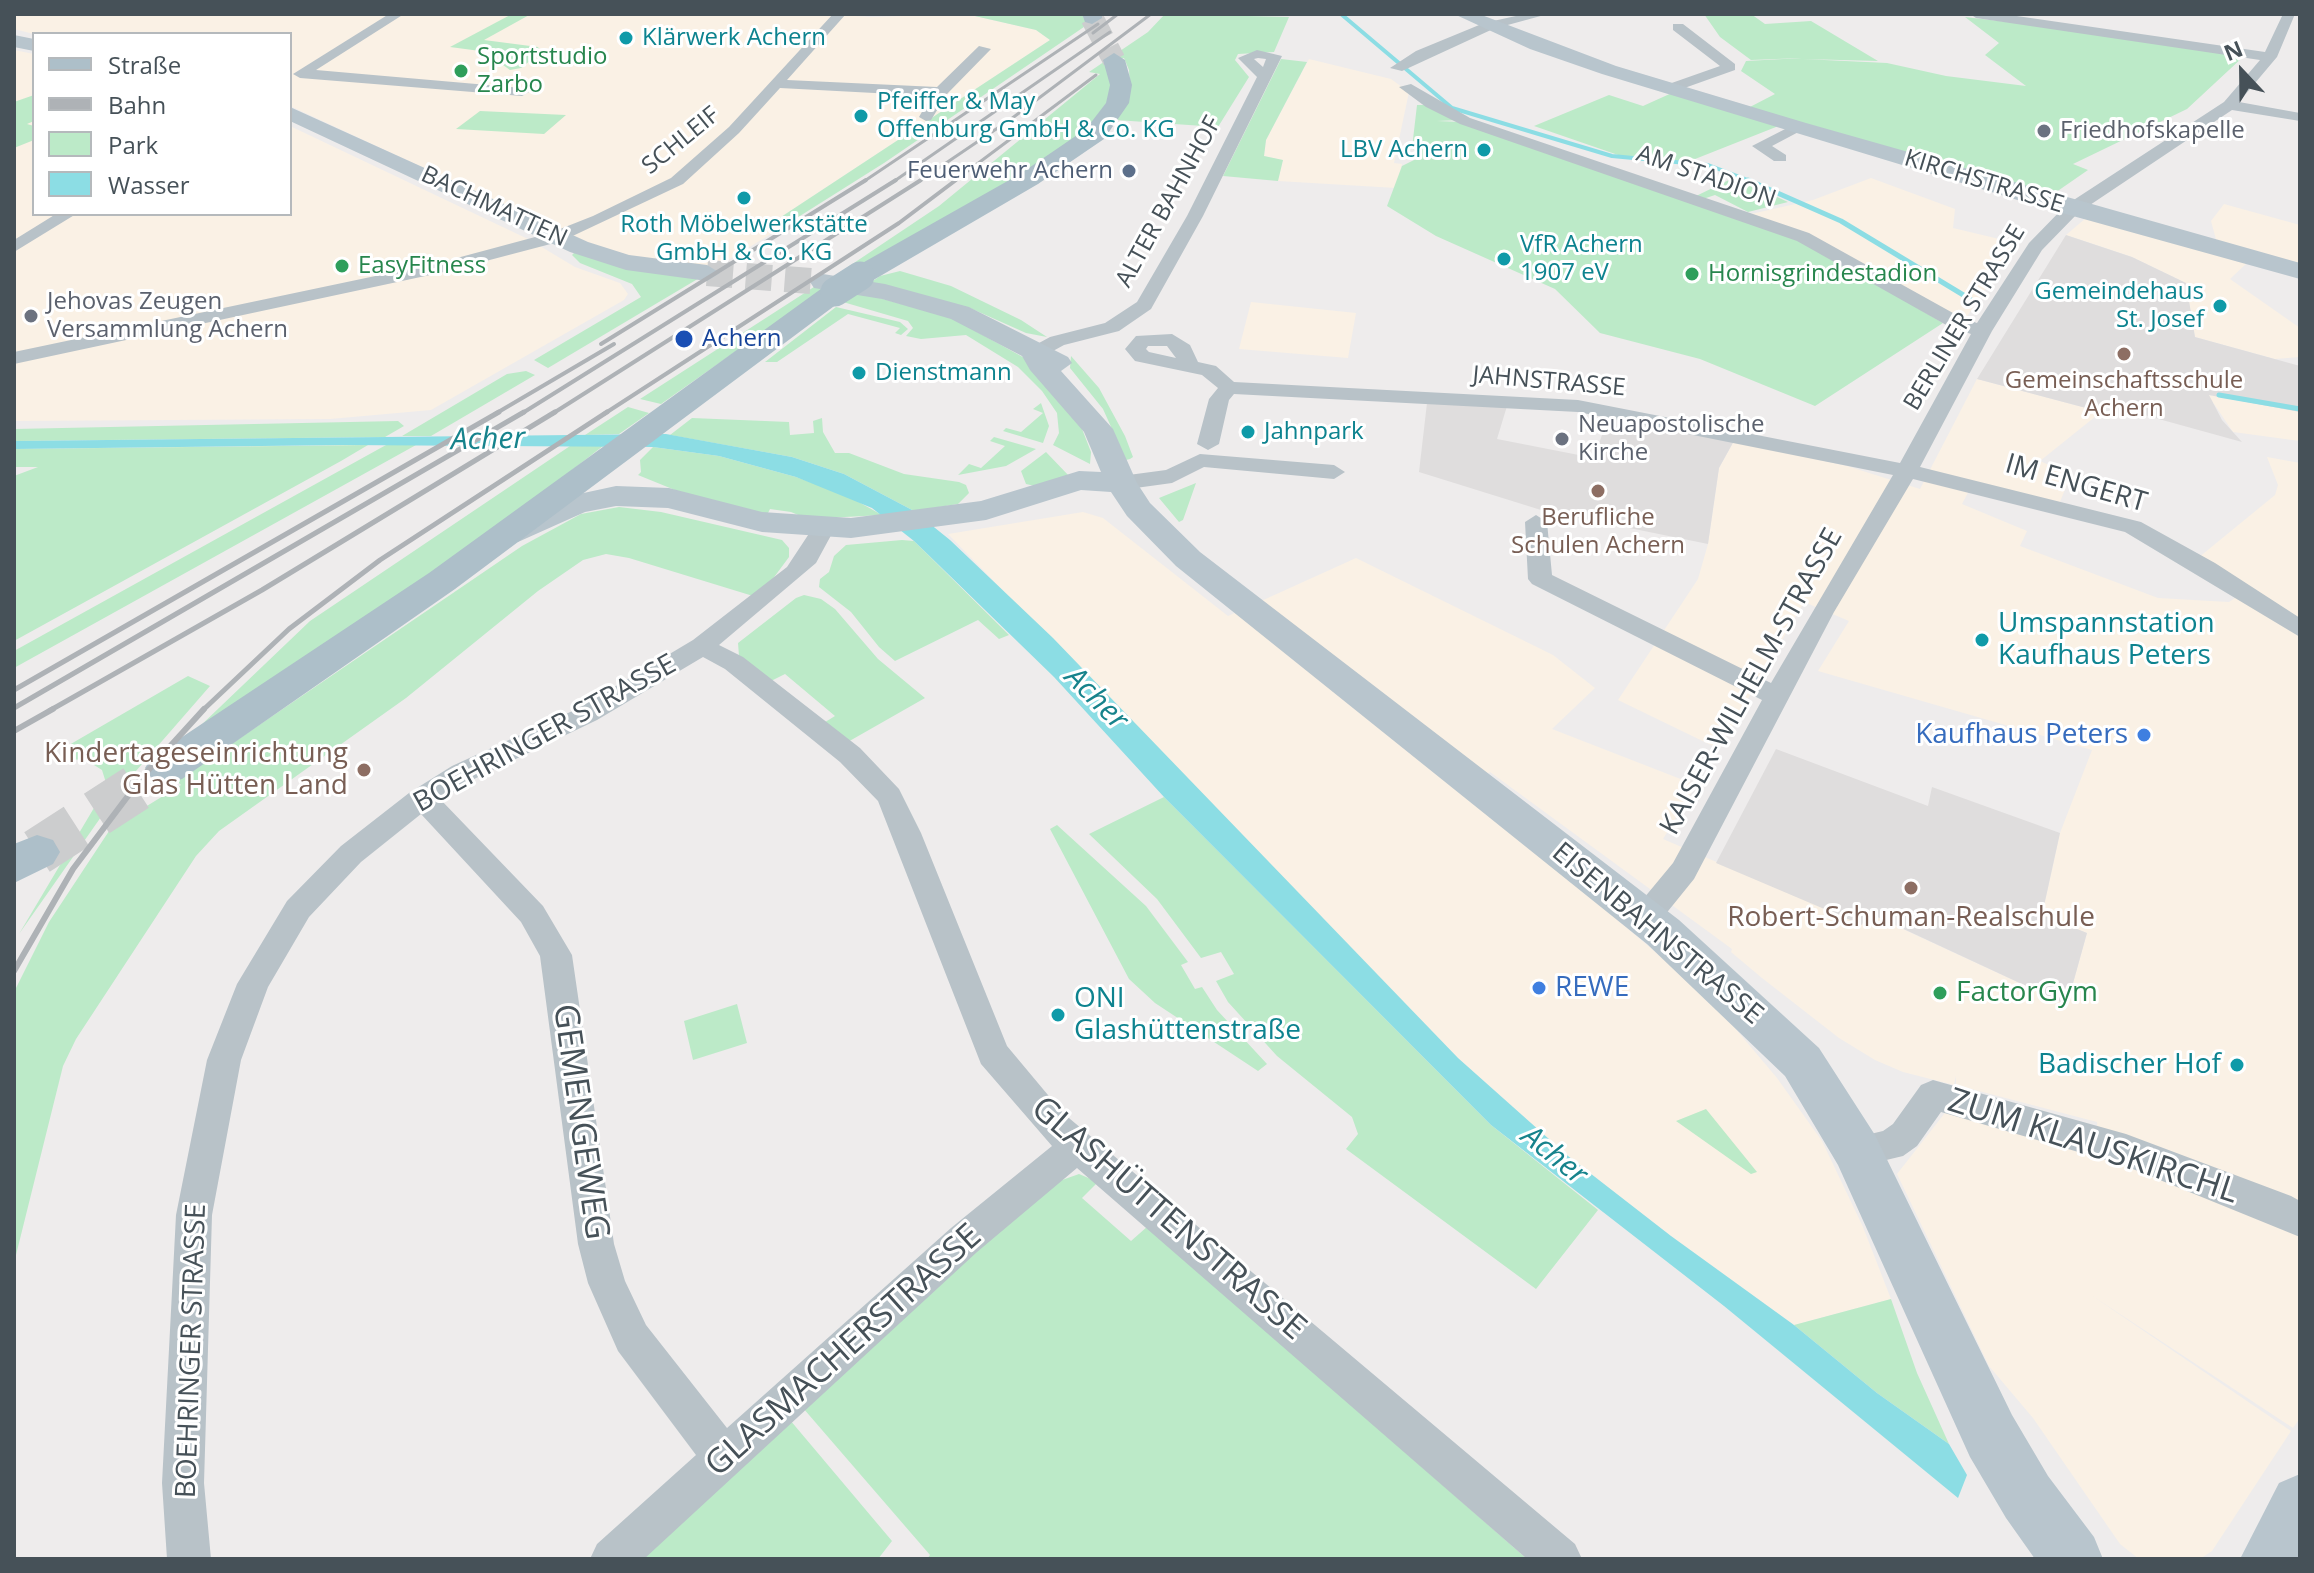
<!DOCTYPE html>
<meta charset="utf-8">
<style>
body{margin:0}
#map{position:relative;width:2314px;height:1573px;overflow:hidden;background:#eeecec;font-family:"Open Sans",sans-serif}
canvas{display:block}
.frame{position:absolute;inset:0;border:16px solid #465158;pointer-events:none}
.legend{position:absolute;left:32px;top:32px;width:260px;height:184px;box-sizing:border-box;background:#fff;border:2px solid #b5b9bc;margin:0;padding:10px 14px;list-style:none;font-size:24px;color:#465158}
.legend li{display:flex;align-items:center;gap:16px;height:40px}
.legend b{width:40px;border:2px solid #b5b9bc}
.north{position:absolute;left:2202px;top:32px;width:80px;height:80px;-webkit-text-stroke:6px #fff;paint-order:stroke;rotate:338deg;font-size:22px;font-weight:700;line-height:32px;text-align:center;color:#465158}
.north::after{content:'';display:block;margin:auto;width:28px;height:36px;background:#465158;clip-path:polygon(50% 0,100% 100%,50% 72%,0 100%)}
</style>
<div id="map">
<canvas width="2314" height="1573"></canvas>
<div class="frame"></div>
<ul class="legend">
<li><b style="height:10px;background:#adbfc9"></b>Straße</li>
<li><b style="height:10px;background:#aeb2b6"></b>Bahn</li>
<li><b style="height:22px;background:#bceac8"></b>Park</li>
<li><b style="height:22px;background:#8cdde4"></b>Wasser</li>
</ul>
<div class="north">N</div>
</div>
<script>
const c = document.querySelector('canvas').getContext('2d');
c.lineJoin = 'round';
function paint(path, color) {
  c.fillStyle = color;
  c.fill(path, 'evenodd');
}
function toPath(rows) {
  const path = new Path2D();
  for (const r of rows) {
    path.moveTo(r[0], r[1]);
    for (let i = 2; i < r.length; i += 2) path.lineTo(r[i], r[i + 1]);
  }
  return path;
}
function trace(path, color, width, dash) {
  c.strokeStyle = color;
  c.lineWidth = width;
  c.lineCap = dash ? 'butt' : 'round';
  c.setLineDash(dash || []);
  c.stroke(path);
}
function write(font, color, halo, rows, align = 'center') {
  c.font = font + ' "Open Sans",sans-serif';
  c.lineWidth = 6;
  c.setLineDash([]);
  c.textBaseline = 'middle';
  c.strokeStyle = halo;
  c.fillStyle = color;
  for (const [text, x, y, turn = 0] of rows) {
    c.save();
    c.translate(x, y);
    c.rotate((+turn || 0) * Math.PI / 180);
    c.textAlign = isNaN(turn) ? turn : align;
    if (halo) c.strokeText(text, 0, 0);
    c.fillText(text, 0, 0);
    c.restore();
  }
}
paint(toPath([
 [14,14,823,14,872,17,966,14,1036,30,1050,40,781,217,778,223,784,226,715,268,651,262,586,243,290,106,290,34,34,34,14,29],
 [14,50,34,54,34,214,290,214,290,126,530,240,575,267,620,283,628,294,624,300,431,410,330,419,14,421],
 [1309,59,1391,79,1409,92,1394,163,1402,164,1396,188,1278,181,1283,160,1264,156,1266,140],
 [1871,178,1955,209,1953,228,2016,243,1966,318,1955,318,1751,214,1813,200],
 [2224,204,2300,225,2300,263,2217,243,2211,221],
 [2086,218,2248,262,2230,279,2300,328,2300,357,2275,359,2195,337,2186,283,2132,257,2066,235],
 [1251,302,1356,313,1348,358,1239,349],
 [1977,379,2101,412,2040,461,2071,475,2057,509,1970,489,1962,504,2027,531,2020,546,2158,598,2229,602,2247,590,2198,558,2275,495,2278,485,2267,457,2300,463,2300,1418,2293,1428,2091,1295,2291,1431,2212,1551,2200,1559,2139,1559,2120,1544,2033,1418,1989,1366,1897,1174,1948,1109,2099,1149,2097,1122,1956,1085,1956,1076,1954,1085,1903,1072,1875,1060,1839,1038,1762,978,1731,952,1732,949,1490,772,1460,787,1672,966,1734,1027,1777,1078,1822,1141,1863,1227,1891,1299,1794,1325,1671,1236,1568,1156,1458,1058,948,534,1083,512,1103,518,1228,616,1356,558,1553,655,1595,688,1552,729,1696,785,1663,839,1861,924,1866,912,2067,1005,2087,933,2042,915,2060,833,2092,750,1818,671,1849,621,1804,602,1719,749,1618,700,1698,579,1708,544,1719,468,1734,441,1847,466,1920,489],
 [2208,395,2300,412,2300,441,2233,432]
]), '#faf1e5');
paint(toPath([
 [2066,235,2132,257,2186,283,2195,337,2300,366,2300,412,2209,395,2222,420,2242,442,2108,405,2101,412,1977,379],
 [1427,403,1507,406,1497,439,1594,458,1609,415,1734,441,1719,468,1708,544,1541,510,1419,472],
 [1776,749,1928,806,1932,787,2060,833,2042,915,2087,933,2067,1005,1867,912,1862,925,1716,863]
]), '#dfdddd');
paint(toPath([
 [512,14,531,14,484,40,538,47,541,52,521,68,510,70,503,65,510,59,503,54,450,47],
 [966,14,1083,14,1084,19,1103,14,884,163,784,226,777,223,781,217,1050,40,1036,30],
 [1165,14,1289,17,1274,52,1238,54,1235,60,1249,77,1218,127,1116,120,1130,87,1129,70,1124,58,1106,63,1111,87,1107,103,1072,148,843,278,833,277,939,206,1100,74,1089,72,1148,32],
 [1704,14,1751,14,1765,24,1811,21,1878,61,1803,59,1887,63,1946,76,2026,86,1985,55,1999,43,1965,17,2076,30,2243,57,2187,109,2073,164,2088,170,2049,197,1748,108,1775,94,1741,71,1746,61,1802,58,1751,60,1720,37],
 [1281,59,1307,62,1266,140,1264,156,1283,160,1278,181,1223,176],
 [1674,92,1781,125,1690,161,1621,156,1534,126,1609,95,1643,106],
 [34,95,34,121,27,124,34,126,34,140,14,148,14,102],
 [1417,105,1430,105,1459,120,1437,121,1460,122,1793,235,1943,323,1815,406,1700,359,1600,333,1555,289,1436,236,1387,206,1402,166,1420,157,1412,148],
 [480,111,566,115,544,134,456,129],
 [1738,179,1788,202,1748,212,1715,195,1700,200,1694,197,1729,180],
 [576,251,701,277,548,368,534,360,641,297,632,284,580,263,572,255],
 [900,271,951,286,1021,320,1047,337,1026,333,970,308,870,283,880,276],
 [817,285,827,287,661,404,640,399],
 [858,292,952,318,1030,361,1077,416,1091,452,1090,464,1053,445,1059,433,1057,413,1042,391,1018,367,966,335,921,339,906,336,913,328,908,321,843,302],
 [836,307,900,322,908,329,901,335,895,333,900,328,848,314,777,362,765,362],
 [1071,356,1099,388,1125,436,1133,457,1130,459,1126,460,1103,409,1070,368],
 [526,371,535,375,431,436,402,436,507,374],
 [1041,403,1049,426,1043,443,1003,431,1006,428,1021,432,1043,413,1033,409],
 [628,407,649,413,619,434,585,435],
 [692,418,789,422,790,435,814,433,813,421,822,418,823,432,835,453,849,453,904,474,959,482,966,485,969,493,958,504,914,511,844,474,792,457,670,435],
 [398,421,404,426,385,437,14,441,14,429],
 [994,437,1036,449,1006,466,958,475,969,464,981,468,1005,446,990,441],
 [368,445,341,461,14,641,14,476,38,467,14,467,14,449],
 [386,445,416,445,14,668,14,651],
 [570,446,603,446,433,578,175,750,310,621],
 [653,447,719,456,796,477,846,495,882,515,808,519,791,512,770,509,767,515,692,497,638,475,641,472,640,460],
 [1046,452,1070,477,1035,486,1026,484,1021,471],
 [1196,483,1183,520,1179,522,1159,498],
 [619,507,661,512,782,540,789,548,789,557,772,580,753,596,629,558,606,554,583,560,538,591,406,698,219,831,196,856,76,1039,63,1066,14,1263,14,992,49,922,111,828,181,785,177,781,522,546,581,514],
 [902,540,914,541,1009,635,999,639,978,620,895,661,879,647,851,612,819,587,820,579,829,572,834,556,846,545],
 [804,595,821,599,835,609,878,659,925,698,846,743,822,724,835,716,785,674,771,681,739,656,738,643,796,598],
 [188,676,210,686,122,787,19,934,107,786,102,770,86,760,65,759,69,745],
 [1164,797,1491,1125,1598,1210,1536,1289,1346,1149,1358,1134,1352,1117,1277,1056,1228,1002,1216,981,1234,974,1221,952,1201,958,1157,899,1089,834],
 [1057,825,1146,906,1188,962,1181,965,1195,989,1202,987,1217,1010,1267,1064,1258,1071,1155,1003,1129,979,1050,829],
 [737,1004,747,1043,693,1060,684,1021],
 [1706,1109,1757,1172,1751,1174,1676,1121],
 [1079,1174,1098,1182,1082,1198,1131,1241,1148,1226,1527,1559,927,1559,930,1555,803,1408,1048,1185],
 [1891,1299,1917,1373,1949,1444,1877,1393,1794,1325],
 [790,1420,892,1541,878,1559,637,1559]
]), '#bceac8');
paint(toPath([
 [666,434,792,457,844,474,914,511,950,540,1053,638,1458,1058,1568,1156,1671,1236,1794,1325,1877,1393,1949,1444,1967,1475,1958,1498,1724,1306,1491,1125,1164,797,1054,677,914,541,872,508,796,477,719,456,653,447,343,445,14,449,14,441]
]), '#8cdde4');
trace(toPath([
 [1341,14,1452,108,1612,156,1708,165,1753,182]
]), '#8cdde4', 4);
trace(toPath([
 [1748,180,1841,221,1970,299],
 [2219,395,2300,409]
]), '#8cdde4', 5);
trace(toPath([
 [707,273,823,282]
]), '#cccdce', 26, [26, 13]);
trace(toPath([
 [1092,18,1114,60]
]), '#cccdce', 23, [23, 11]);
trace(toPath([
 [37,852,167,768]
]), '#cccdce', 47, [47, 24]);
paint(toPath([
 [389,14,404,14,316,70,522,88,529,92,522,96,300,78,293,74,389,14],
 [833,14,846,14,787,80,937,87,979,46,991,49,947,94,931,120,926,121,919,117,931,96,780,88,739,133,683,184,562,241,444,272,14,364,14,352,442,262,550,233,593,216,671,178,729,127,833,14],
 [1525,14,1548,14,1493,29,1402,71,1390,68,1416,51,1484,23,1525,14],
 [1970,14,2003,14,2265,52,2283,14,2295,14,2277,57,2239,102,2300,113,2300,121,2232,110,2078,213,2042,250,1992,331,1920,467,2141,522,2215,563,2300,618,2300,637,2125,532,1913,479,1834,612,1694,879,1656,926,1645,930,1634,926,1630,918,1634,910,1673,863,1762,700,1532,584,1528,579,1525,522,1536,515,1547,522,1552,575,1771,683,1893,475,1578,412,1234,394,1229,400,1219,444,1208,450,1197,444,1209,399,1218,388,1202,375,1135,361,1125,349,1136,336,1172,334,1190,345,1198,362,1216,366,1234,382,1578,400,1900,463,1971,334,1948,326,1797,241,1460,124,1426,107,1399,87,1411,84,1470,118,1809,233,1962,318,1977,323,2029,243,2066,205,2224,102,2260,60,1976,18,1970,14],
 [1148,346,1167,346,1176,358,1149,352,1146,349,1148,346],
 [1673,24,1683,24,1735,64,1735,70,1676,91,1666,91,1666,85,1720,66,1673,30,1673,24],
 [1257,50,1282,56,1203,216,1151,309,1119,331,1064,345,1042,357,1028,357,1025,353,1028,349,1050,337,1105,323,1137,302,1187,216,1257,77,1238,58,1257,50],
 [1254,59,1258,58,1266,59,1263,67,1254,59],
 [1793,125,1806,128,1772,146,1786,155,1786,161,1774,161,1752,146,1793,125],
 [56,214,76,214,14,252,14,240,56,214],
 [1200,454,1334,465,1345,472,1334,479,1204,467,1172,483,1121,490,1110,483,1121,476,1166,470,1200,454],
 [824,521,835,528,816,563,719,645,743,657,860,748,899,789,921,833,1007,1046,1063,1113,1575,1544,1582,1559,1527,1559,1077,1168,977,1252,644,1559,590,1559,597,1544,696,1455,618,1351,588,1283,578,1244,540,956,521,922,421,814,361,862,309,917,268,987,241,1060,212,1215,204,1483,211,1559,167,1559,162,1483,176,1215,207,1060,237,984,287,901,341,846,409,793,452,766,579,708,693,640,787,567,816,523,824,521],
 [703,657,725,669,840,762,878,801,981,1064,1052,1146,951,1228,727,1428,646,1325,625,1281,614,1244,572,955,543,906,441,800,472,780,597,720,703,657],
 [1933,1080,2126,1134,2291,1196,2300,1201,2300,1237,2123,1165,1941,1112,1917,1146,1903,1156,1857,1167,1845,1162,1839,1151,1845,1140,1883,1131,1893,1124,1921,1085,1933,1080]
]), '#b8c2c8');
paint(toPath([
 [1454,14,1479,14,1616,66,1806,123,2300,263,2300,279,2044,208,1602,74,1530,49,1454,14],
 [14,35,34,39,34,51,14,47,14,35],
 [290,107,588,242,629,255,707,265,720,273,707,281,626,270,570,252,290,121,290,107],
 [823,274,885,284,969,307,1068,357,1072,363,1061,371,1113,429,1137,483,1150,503,1200,552,1679,920,1819,1048,1875,1135,2012,1415,2048,1476,2094,1537,2103,1559,2035,1559,2006,1518,1970,1457,1838,1165,1785,1076,1647,944,1176,566,1127,516,1111,492,1081,490,986,520,851,538,762,532,668,508,616,506,585,512,518,542,506,545,494,542,489,535,494,528,565,497,616,486,669,488,762,512,851,518,981,501,1079,471,1101,472,1084,432,1030,370,1022,356,951,319,882,299,814,288,810,282,814,276,823,274],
 [2300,1474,2300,1559,2240,1559,2279,1483,2300,1474]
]), '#b8c5cd');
paint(toPath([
 [1082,14,1102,14,1102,18,1092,24,1085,22,1082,14],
 [1114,53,1125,60,1132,85,1129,103,1104,139,1038,184,870,282,850,282,846,276,850,270,1020,174,1086,129,1106,103,1110,85,1103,60,1114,53],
 [835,283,845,286,849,292,845,298,455,589,182,779,167,783,152,779,145,768,152,757,429,573,825,286,835,283],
 [37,835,53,840,60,852,53,864,14,883,14,844,37,835]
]), '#adbfc9');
trace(toPath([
 [1093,33,1118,14],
 [863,182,1098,24],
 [893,182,1110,32],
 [918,182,1011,119,1151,14],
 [953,182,1096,75]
]), '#aeb2b6', 3);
trace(toPath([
 [601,344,866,180],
 [495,414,614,344],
 [521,414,896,180],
 [552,414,921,180],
 [604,414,899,223,956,180]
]), '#aeb2b6', 4);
trace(toPath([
 [14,690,499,412],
 [14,708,524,412],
 [49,711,262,590,555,412],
 [202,711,289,629,380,560,607,412]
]), '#aeb2b6', 5);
trace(toPath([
 [14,731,53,709],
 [14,971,73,869,143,776,204,709]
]), '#aeb2b6', 6);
trace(toPath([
 [835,292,860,276]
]), '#adbfc9', 29);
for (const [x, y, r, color] of [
 [626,38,8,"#0f9aa8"],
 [461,71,8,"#2e9e5b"],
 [861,116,8,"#0f9aa8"],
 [2044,131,8,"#6b7280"],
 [1484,150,8,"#0f9aa8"],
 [1129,171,8,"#5c6f8a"],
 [744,198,8,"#0f9aa8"],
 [1504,259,8,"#0f9aa8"],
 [342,266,8,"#2e9e5b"],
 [1692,274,8,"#2e9e5b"],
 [2220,306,8,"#0f9aa8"],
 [31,316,8,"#6b7280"],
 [684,339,10,"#1a4fb4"],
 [2124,354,8,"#8d6e63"],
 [859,373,8,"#0f9aa8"],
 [1248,432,8,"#0f9aa8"],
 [1562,439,8,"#6b7280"],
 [1598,491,8,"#8d6e63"],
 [1982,640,8,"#0f9aa8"],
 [2144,735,8,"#3f7fe0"],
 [364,770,8,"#8d6e63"],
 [1911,888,8,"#8d6e63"],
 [1539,988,8,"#3f7fe0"],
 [1940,993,8,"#2e9e5b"],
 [1058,1015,8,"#0f9aa8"],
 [2237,1065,8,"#0f9aa8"]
]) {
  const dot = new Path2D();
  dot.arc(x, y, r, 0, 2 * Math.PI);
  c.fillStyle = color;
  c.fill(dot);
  trace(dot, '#fff', 3);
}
write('24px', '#0d838f', '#fff', [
 ["Klärwerk Achern",642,38],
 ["Pfeiffer & May",877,102],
 ["Offenburg GmbH & Co. KG",877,130],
 ["LBV Achern",1468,150,"right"],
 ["Roth Möbelwerkstätte",744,225,"center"],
 ["GmbH & Co. KG",744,253,"center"],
 ["VfR Achern",1520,245],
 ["1907 eV",1520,273],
 ["Gemeindehaus",2204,292,"right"],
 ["St. Josef",2204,320,"right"],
 ["Dienstmann",875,373],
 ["Jahnpark",1264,432]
], 'left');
write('24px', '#27864d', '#fff', [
 ["Sportstudio",477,57],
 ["Zarbo",477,85],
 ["EasyFitness",358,266],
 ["Hornisgrindestadion",1708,274]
], 'left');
write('24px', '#5b616d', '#fff', [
 ["Friedhofskapelle",2060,131],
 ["Jehovas Zeugen",47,302],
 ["Versammlung Achern",47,330],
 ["Neuapostolische",1578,425],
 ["Kirche",1578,453]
], 'left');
write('24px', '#465158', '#fff', [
 ["SCHLEIF",681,141,-39],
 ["AM STADION",1706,177,19],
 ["KIRCHSTRASSE",1984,182,17],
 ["ALTER BAHNHOF",1169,202,-61],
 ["BACHMATTEN",494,207,25],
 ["BERLINER STRASSE",1965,318,-59],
 ["JAHNSTRASSE",1549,382,5]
]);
write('24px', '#4e5e75', '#fff', [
 ["Feuerwehr Achern",1113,171]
], 'right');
write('24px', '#164399', '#fff', [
 ["Achern",702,339]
], 'left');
write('24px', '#785e54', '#fff', [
 ["Gemeinschaftsschule",2124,381],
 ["Achern",2124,409],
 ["Berufliche",1598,518],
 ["Schulen Achern",1598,546]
]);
write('28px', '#465158', '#fff', [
 ["IM ENGERT",2076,484,16],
 ["KAISER-WILHELM-STRASSE",1752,682,-61],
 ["BOEHRINGER STRASSE",545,734,-29],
 ["EISENBAHNSTRASSE",1657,934,40],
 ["BOEHRINGER STRASSE",192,1351,-88]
]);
write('28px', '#0d838f', '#fff', [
 ["Umspannstation",1998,624],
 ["Kaufhaus Peters",1998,656],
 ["ONI",1074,999],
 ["Glashüttenstraße",1074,1031],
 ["Badischer Hof",2221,1065,"right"]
], 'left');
write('28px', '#366cbe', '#fff', [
 ["Kaufhaus Peters",2128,735],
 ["REWE",1555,988,"left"]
], 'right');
write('28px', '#785e54', '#fff', [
 ["Kindertageseinrichtung",348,754],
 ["Glas Hütten Land",348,786],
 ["Robert-Schuman-Realschule",1911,918,"center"]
], 'right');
write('28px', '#27864d', '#fff', [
 ["FactorGym",1956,993]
], 'left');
write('italic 30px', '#16838c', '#fff', [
 ["Acher",488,440,-1],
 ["Acher",1096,699,45],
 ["Acher",1554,1156,39]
]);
write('34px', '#465158', '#fff', [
 ["GEMENGEWEG",580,1122,82],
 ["ZUM KLAUSKIRCHL",2093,1147,18],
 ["GLASHÜTTENSTRASSE",1168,1219,41],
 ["GLASMACHERSTRASSE",844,1351,-42]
]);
</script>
